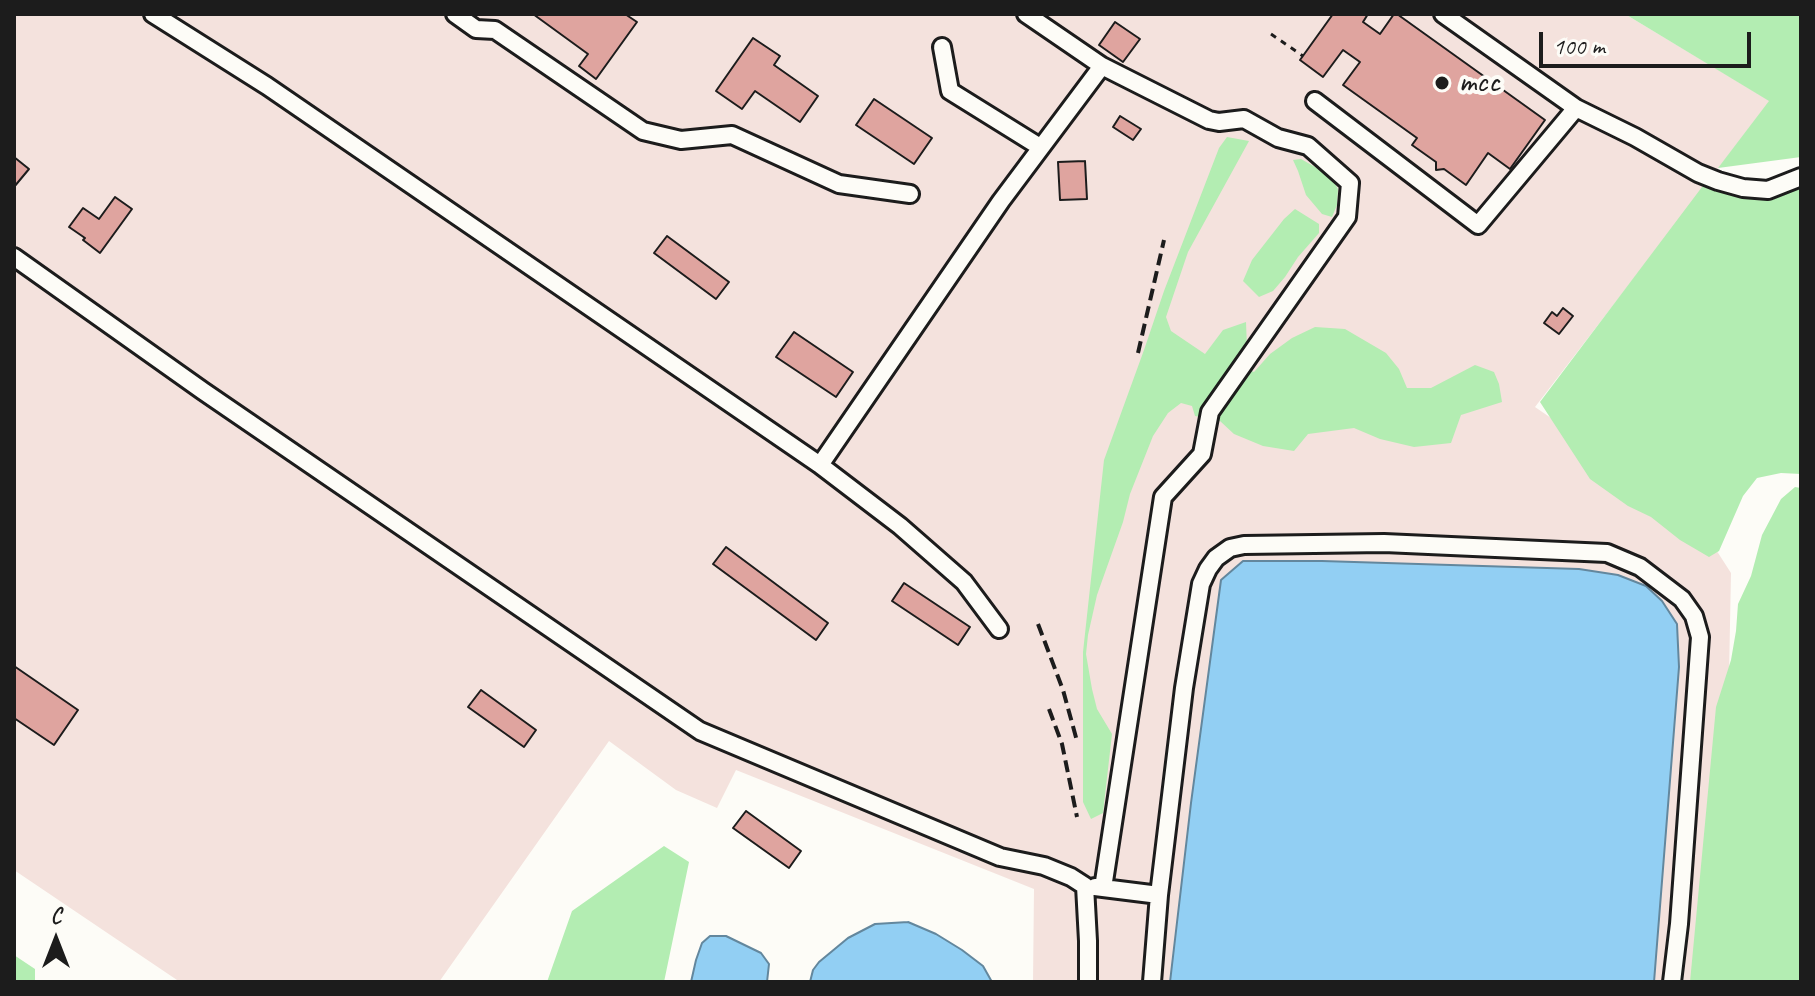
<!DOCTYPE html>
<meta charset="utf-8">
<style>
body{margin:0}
#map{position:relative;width:1815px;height:996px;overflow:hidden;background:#fdfcf7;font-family:Caveat,sans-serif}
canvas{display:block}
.frame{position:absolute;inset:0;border:16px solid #1c1c1c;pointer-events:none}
.north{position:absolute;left:16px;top:900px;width:80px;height:80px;-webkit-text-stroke:6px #fdfcf7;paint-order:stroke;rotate:0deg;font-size:22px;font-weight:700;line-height:32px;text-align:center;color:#1c1c1c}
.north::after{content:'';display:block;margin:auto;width:28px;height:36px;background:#1c1c1c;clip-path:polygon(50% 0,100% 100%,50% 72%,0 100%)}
.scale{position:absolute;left:1539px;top:32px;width:212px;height:36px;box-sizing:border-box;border:4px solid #1c1c1c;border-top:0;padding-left:10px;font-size:24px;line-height:28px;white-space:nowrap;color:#1c1c1c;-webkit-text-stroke:6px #fdfcf7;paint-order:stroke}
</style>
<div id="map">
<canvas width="1815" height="996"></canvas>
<div class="frame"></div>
<div class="north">С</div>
<div class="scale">100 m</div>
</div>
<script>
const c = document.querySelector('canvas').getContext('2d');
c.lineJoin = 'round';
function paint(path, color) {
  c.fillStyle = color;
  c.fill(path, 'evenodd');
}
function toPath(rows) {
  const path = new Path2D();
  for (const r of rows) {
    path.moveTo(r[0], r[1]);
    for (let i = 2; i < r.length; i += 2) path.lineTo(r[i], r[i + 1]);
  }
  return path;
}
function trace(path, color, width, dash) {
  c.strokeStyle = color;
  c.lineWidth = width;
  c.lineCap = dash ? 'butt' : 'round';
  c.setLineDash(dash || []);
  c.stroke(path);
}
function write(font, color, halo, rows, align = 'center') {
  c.font = font + ' Caveat,sans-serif';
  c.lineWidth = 8;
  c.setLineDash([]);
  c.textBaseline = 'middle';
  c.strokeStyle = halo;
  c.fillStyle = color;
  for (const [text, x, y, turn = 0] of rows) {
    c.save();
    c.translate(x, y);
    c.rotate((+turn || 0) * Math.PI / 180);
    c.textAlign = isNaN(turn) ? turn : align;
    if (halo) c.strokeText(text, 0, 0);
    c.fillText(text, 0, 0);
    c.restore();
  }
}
paint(toPath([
 [14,14,1625,14,1770,101,1535,407,1695,517,1731,573,1723,982,1033,982,1034,889,736,770,717,808,676,790,609,741,439,982,180,982,14,870]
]), '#f4e2dd');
paint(toPath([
 [1625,14,1801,14,1801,157,1718,168,1769,101],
 [1227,137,1249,141,1188,252,1166,317,1171,331,1205,354,1223,330,1246,322,1247,348,1244,368,1254,372,1270,354,1292,338,1315,327,1345,329,1386,353,1399,369,1407,388,1431,388,1475,365,1494,372,1499,384,1502,402,1461,415,1451,443,1414,447,1380,439,1354,428,1308,434,1294,451,1263,446,1234,434,1220,421,1195,416,1192,406,1181,403,1168,413,1153,436,1130,494,1123,522,1097,595,1088,635,1086,654,1092,689,1097,709,1112,734,1103,813,1091,819,1083,802,1083,652,1104,460,1144,350,1164,291,1219,148],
 [1301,159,1331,176,1338,189,1337,205,1332,217,1322,214,1306,195,1298,171,1293,160],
 [1801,181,1801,474,1781,473,1757,478,1743,496,1719,551,1709,557,1680,540,1651,517,1628,506,1590,479,1540,402,1702,187,1750,189],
 [1295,209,1319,224,1319,233,1298,257,1285,277,1273,291,1259,297,1243,281,1252,260,1284,219],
 [1795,487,1801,488,1801,982,1690,982,1716,707,1731,660,1736,631,1738,604,1751,576,1762,535,1781,499],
 [664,846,689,862,664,982,547,982,572,911],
 [14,955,35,969,35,982,14,982]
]), '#b3edb2');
const water = toPath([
 [1243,561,1322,561,1579,569,1618,575,1646,586,1662,601,1677,624,1679,667,1654,982,1170,982,1191,803,1221,580,1243,561],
 [908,922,936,934,962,950,983,966,992,982,810,982,813,970,819,962,848,938,875,924,908,922],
 [710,936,726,936,761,953,769,964,767,982,691,982,696,960,702,943,710,936]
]);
paint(water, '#92cff3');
trace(water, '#63879d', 2);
const building = toPath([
 [533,14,625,14,637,22,596,79,579,66,588,54,533,14],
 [1333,14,1368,14,1363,22,1380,34,1394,14,1397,14,1545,120,1510,169,1488,153,1466,185,1444,169,1436,170,1436,162,1412,145,1417,138,1343,85,1360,62,1343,50,1323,77,1300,60,1333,14],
 [1115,22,1140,39,1123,62,1099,45,1115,22],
 [753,38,780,56,774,65,818,96,800,122,755,91,742,109,716,91,753,38],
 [874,99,932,138,914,164,856,125,874,99],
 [1120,116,1141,129,1133,140,1113,127,1120,116],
 [14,157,29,169,14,187,14,157],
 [1085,161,1087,199,1060,200,1058,162,1085,161],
 [115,197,132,209,100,253,83,240,85,238,69,227,83,208,99,219,115,197],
 [667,236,729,282,716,299,654,253,667,236],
 [1563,308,1573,316,1559,334,1544,323,1552,312,1557,316,1563,308],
 [794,332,853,372,836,397,776,357,794,332],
 [726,547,828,623,816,640,713,564,726,547],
 [904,583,970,627,958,645,892,601,904,583],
 [14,666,78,710,54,745,14,718,14,666],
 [481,690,536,730,524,747,468,707,481,690],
 [746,811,801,851,789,868,733,828,746,811]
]);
paint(building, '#dfa49f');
trace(building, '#1c1c1c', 2);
const minor = toPath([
 [153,14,267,86,820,465,900,526,964,582,999,629],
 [455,14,476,29,495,30,643,131,681,140,732,135,839,184,910,194],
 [1026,14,1102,66,1209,120,1219,122,1244,119,1278,138,1308,146,1350,183,1347,217,1210,412,1202,454,1163,497,1103,888],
 [942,47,950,91,1040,147],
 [1315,101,1478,225,1576,108,1443,14],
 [1576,108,1635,137,1698,173,1718,181,1743,188,1768,190,1801,177],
 [14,257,203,391,700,731,1000,857,1044,866,1071,877,1085,886,1088,941,1088,982],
 [820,465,1001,201,1102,66],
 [1095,887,1159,895],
 [1152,982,1159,895,1184,688,1201,584,1208,569,1216,558,1230,548,1244,545,1384,543,1607,553,1640,567,1682,599,1694,616,1700,637,1679,924,1672,982]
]);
trace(minor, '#1c1c1c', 22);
trace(toPath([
 [1271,34,1303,56]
]), '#1c1c1c', 3, [6, 6]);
trace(minor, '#fdfcf7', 16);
trace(toPath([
 [1138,353,1164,240],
 [1038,624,1063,690,1077,741],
 [1049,709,1062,744,1077,817]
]), '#1c1c1c', 4, [12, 6]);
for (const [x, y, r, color] of [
 [1442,83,8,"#1c1c1c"]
]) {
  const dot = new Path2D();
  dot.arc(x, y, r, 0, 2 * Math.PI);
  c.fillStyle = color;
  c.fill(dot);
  trace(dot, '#fdfcf7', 3);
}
write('34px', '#1c1c1c', '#fdfcf7', [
 ["тсс",1458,83]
], 'left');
</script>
